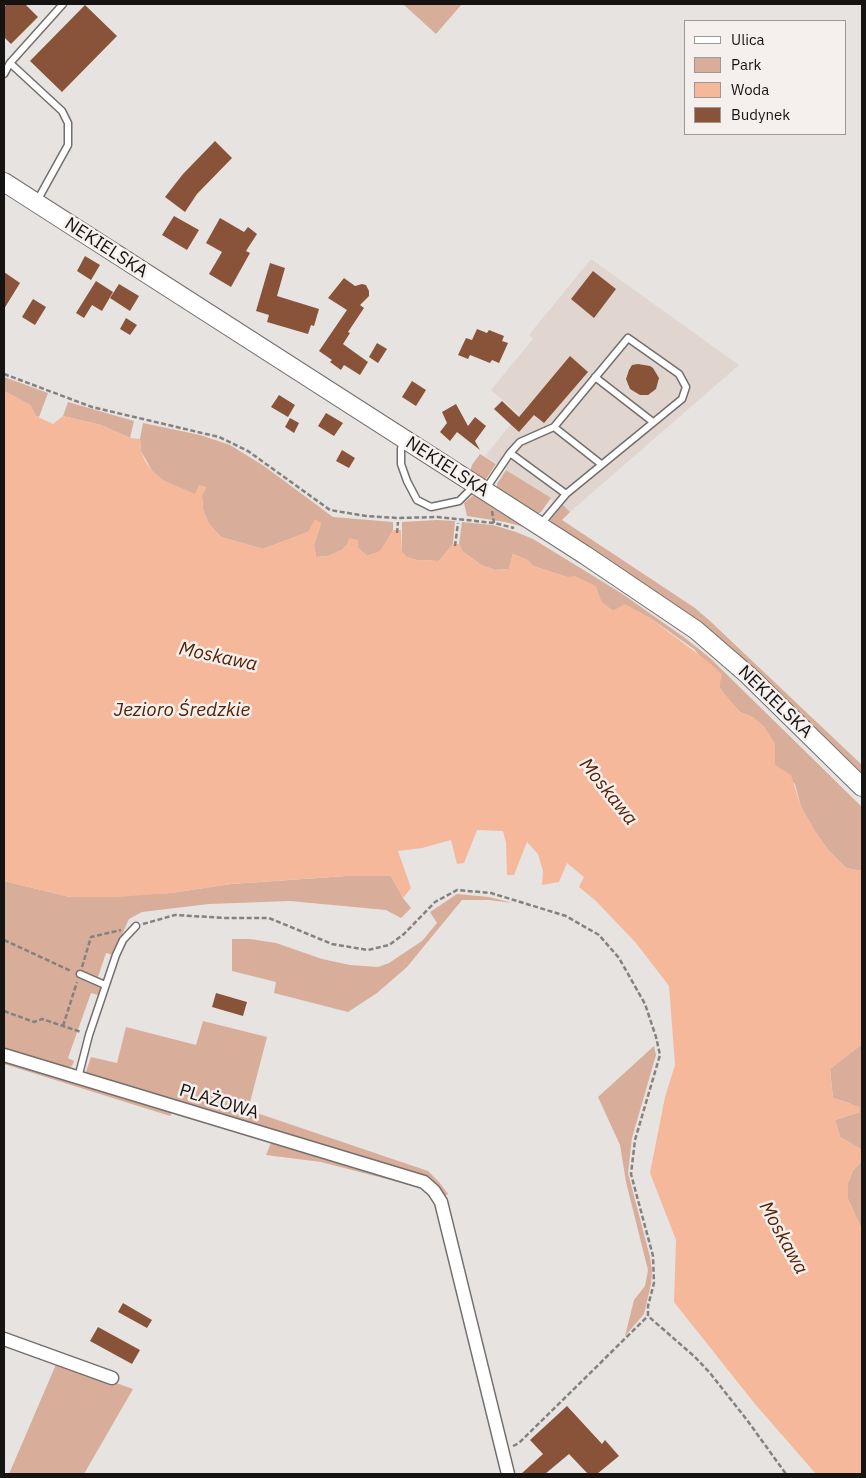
<!DOCTYPE html>
<meta charset="utf-8">
<style>
body{margin:0}
#map{position:relative;width:866px;height:1478px;overflow:hidden;background:#e7e3e1;font-family:"IBM Plex Sans",sans-serif}
canvas{display:block}
.frame{position:absolute;inset:0;border:5px solid #161413;pointer-events:none}
.legend{position:absolute;left:684px;top:20px;width:162px;height:115px;box-sizing:border-box;background:#f5f0ee;border:1px solid #9c9896;margin:0;padding:6px 9px;list-style:none;font-size:15px;color:#161413}
.legend li{display:flex;align-items:center;gap:10px;height:25px}
.legend b{width:25px;border:1px solid #9c9896}
</style>
<div id="map">
<canvas width="866" height="1478"></canvas>
<div class="frame"></div>
<ul class="legend">
<li><b style="height:6px;background:#fff"></b>Ulica</li>
<li><b style="height:14px;background:#d8ae9a"></b>Park</li>
<li><b style="height:14px;background:#f5b89a"></b>Woda</li>
<li><b style="height:14px;background:#885338"></b>Budynek</li>
</ul>
</div>
<script>
const c = document.querySelector('canvas').getContext('2d');
c.lineJoin = 'round';
function paint(path, color) {
  c.fillStyle = color;
  c.fill(path, 'evenodd');
}
function toPath(rows) {
  const path = new Path2D();
  for (const r of rows) {
    path.moveTo(r[0], r[1]);
    for (let i = 2; i < r.length; i += 2) path.lineTo(r[i], r[i + 1]);
  }
  return path;
}
function trace(path, color, width, dash) {
  c.strokeStyle = color;
  c.lineWidth = width;
  c.lineCap = dash ? 'butt' : 'round';
  c.setLineDash(dash || []);
  c.stroke(path);
}
function write(font, color, halo, rows, align = 'center') {
  c.font = font + ' "IBM Plex Sans",sans-serif';
  c.lineWidth = 5;
  c.setLineDash([]);
  c.textBaseline = 'middle';
  c.strokeStyle = halo;
  c.fillStyle = color;
  for (const [text, x, y, turn = 0] of rows) {
    c.save();
    c.translate(x, y);
    c.rotate((+turn || 0) * Math.PI / 180);
    c.textAlign = isNaN(turn) ? turn : align;
    if (halo) c.strokeText(text, 0, 0);
    c.fillText(text, 0, 0);
    c.restore();
  }
}
paint(toPath([
 [591,259,739,365,570,512,485,456,519,414,491,390,533,339,529,335]
]), '#e0d5cf');
paint(toPath([
 [403,4,462,4,436,34],
 [4,377,48,393,39,417,36,416,30,405,4,391],
 [68,402,134,421,130,438,101,425,63,416],
 [143,423,200,435,230,445,264,466,333,517,393,522,393,530,381,551,367,556,358,548,347,545,342,550,328,556,316,557,314,545,321,523,308,532,263,549,221,537,209,524,203,510,202,496,195,495,164,481,152,471,141,451,140,439],
 [480,454,496,464,486,479,483,482,470,472,472,465],
 [506,470,551,498,541,512,534,516,497,491,497,484],
 [476,493,540,534,524,527,505,522,467,516,464,503],
 [563,505,570,512,562,520,695,608,710,621,862,765,862,780,805,724,550,523,551,519],
 [437,520,455,521,453,544,439,561,417,560,406,557,402,552,402,522],
 [462,522,493,525,516,532,533,539,621,593,685,638,710,658,862,807,862,871,846,868,829,851,816,833,801,807,795,784,775,765,775,744,754,718,740,712,730,701,719,687,720,680,694,649,650,618,625,605,613,611,567,577,533,566,527,560,513,554,509,569,495,570,481,565,462,551,459,544],
 [346,876,391,876,403,898,411,908,401,918,386,910,290,901,209,904,142,912,129,919,113,955,106,953,98,977,104,979,98,995,91,993,68,1058,74,1061,72,1066,66,1068,4,1049,4,881,70,897,171,893,231,884],
 [457,894,489,897,513,903,489,900,462,900,407,967,377,993,348,1012,274,993,276,982,232,971,232,939,250,939,276,943,322,959,350,965,378,967,389,963,422,941,437,923,430,912],
 [203,1021,267,1037,248,1110,428,1171,439,1182,448,1194,444,1197,425,1176,85,1074,91,1057,117,1063,126,1027,196,1045],
 [862,1044,862,1150,840,1137,835,1120,860,1112,849,1103,833,1098,830,1069],
 [654,1046,656,1055,632,1138,628,1173,650,1257,652,1271,651,1284,644,1314,625,1336,634,1300,645,1286,648,1270,626,1182,620,1145,598,1097],
 [4,1061,173,1111,170,1116,4,1064],
 [271,1143,408,1181,421,1188,321,1162,266,1155],
 [862,1161,862,1230,848,1199,848,1183,853,1170],
 [57,1362,133,1389,84,1474,9,1474]
]), '#d8ae9a');
paint(toPath([
 [4,391,30,405,36,416,53,424,63,416,101,425,130,438,140,439,141,451,145,461,152,471,164,481,195,494,199,485,207,487,202,496,203,510,209,524,221,537,263,549,308,532,315,519,321,523,314,545,316,557,328,556,342,550,347,545,349,538,358,540,358,548,367,556,380,551,393,530,401,530,402,552,407,557,417,560,439,561,453,544,459,544,462,551,481,565,495,570,509,569,513,554,527,560,533,566,567,577,575,576,596,586,602,603,613,611,625,604,650,618,711,664,722,675,719,687,730,701,740,712,754,718,764,726,775,744,775,765,791,775,801,807,816,833,829,851,846,868,862,871,862,1044,830,1069,833,1098,860,1107,860,1112,835,1120,840,1137,862,1150,862,1161,853,1170,848,1183,848,1199,862,1230,862,1474,816,1474,755,1404,674,1302,676,1240,650,1173,665,1097,675,1065,669,986,636,943,596,901,579,887,584,877,567,863,559,882,542,885,543,871,538,854,527,842,514,875,507,875,506,843,503,831,477,830,464,863,457,864,451,840,422,848,398,851,411,888,403,898,391,876,346,876,231,884,171,893,117,897,70,897,4,881]
]), '#f5b89a');
paint(toPath([
 [7,4,25,4,38,17,11,44,4,37,4,7],
 [85,5,117,36,62,92,30,61],
 [215,141,232,158,197,194,185,212,165,197,183,174],
 [174,216,199,230,187,250,162,235],
 [220,218,244,232,248,227,257,234,246,251,250,253,231,287,209,274,222,252,206,243],
 [85,256,100,265,91,280,77,271],
 [270,263,285,268,277,296,319,309,314,326,311,325,308,334,267,322,269,315,256,311],
 [593,271,616,289,594,318,571,299],
 [4,272,20,283,4,309],
 [344,278,355,286,362,284,366,285,369,291,369,296,360,305,364,308,348,332,350,333,343,344,368,362,360,375,344,365,341,370,330,362,332,360,319,351,347,310,328,298],
 [96,281,113,292,102,311,92,305,84,318,76,313],
 [119,284,139,296,130,311,110,298],
 [33,299,46,307,35,325,22,317],
 [126,318,137,325,130,335,120,329],
 [477,329,487,333,489,330,504,336,502,341,508,343,499,363,492,360,490,363,470,355,468,359,458,355,466,338,472,340],
 [377,343,387,349,378,363,369,357],
 [570,356,588,372,544,423,534,415,519,432,494,409,502,401,519,417],
 [638,364,650,366,653,368,659,378,656,389,648,395,640,395,630,389,626,379,629,370,632,365],
 [412,381,426,390,416,406,402,397],
 [279,395,295,405,288,417,271,407],
 [456,404,468,426,475,417,486,426,475,441,480,450,457,432,450,441,440,432,447,423,442,412],
 [326,413,343,423,334,436,318,426],
 [290,418,299,423,294,433,285,427],
 [342,450,355,458,349,468,336,461],
 [216,993,247,1002,243,1016,212,1007],
 [123,1303,152,1320,147,1328,118,1312],
 [98,1327,140,1350,132,1364,90,1341],
 [567,1406,602,1444,605,1440,619,1456,597,1474,588,1474,569,1454,545,1474,521,1474,543,1454,530,1440]
]), '#885338');
const lane = toPath([
 [10,63,63,4],
 [4,74,10,63,62,111,68,123,68,145,37,201],
 [595,377,653,422],
 [554,427,601,464],
 [403,440,401,449,401,464,407,481,417,500,431,507,459,501,474,486],
 [510,453,566,494],
 [485,490,510,453,520,442,554,427,628,338,679,374,686,387,682,399,566,494,540,525],
 [80,974,105,985],
 [78,1078,89,1035,116,955,123,940,136,926]
]);
const street = toPath([
 [4,1055,424,1182,434,1191,441,1202,508,1474],
 [4,1339,112,1378]
]);
const secondary = toPath([
 [4,182,585,555,696,630,748,675,862,787]
]);
trace(lane, '#736f6e', 9);
trace(street, '#736f6e', 15);
trace(secondary, '#736f6e', 20);
trace(toPath([
 [4,374,92,407,219,437,248,451,330,510,366,516,398,518,438,517,494,523,514,528],
 [492,511,494,523],
 [397,533,398,522],
 [455,546,458,523],
 [143,924,175,915,226,918,269,918,332,944,368,950,389,945,404,934,435,902,457,890,491,893,566,916,599,935,619,958,645,1004,656,1037,660,1055,635,1140,631,1174,653,1256,654,1283,648,1306,648,1316,695,1357,710,1373,747,1420,786,1474],
 [4,940,71,971],
 [82,967,91,937,121,930],
 [4,1011,34,1022,42,1019,81,1032],
 [63,1026,77,982],
 [513,1446,519,1443,648,1316]
]), '#84817f', 2.5, [5, 2.5]);
trace(lane, '#fff', 6);
trace(street, '#fff', 12);
trace(secondary, '#fff', 18);
write('18px', '#161413', '#f5f0ee', [
 ["NEKIELSKA",106,248,33],
 ["NEKIELSKA",447,467,33],
 ["NEKIELSKA",775,702,44],
 ["PLAŻOWA",219,1102,17]
]);
write('italic 19px', '#562100', '#f5f0ee', [
 ["Moskawa",218,657,12],
 ["Jezioro Średzkie",182,711],
 ["Moskawa",608,792,51],
 ["Moskawa",783,1238,61]
]);
</script>
